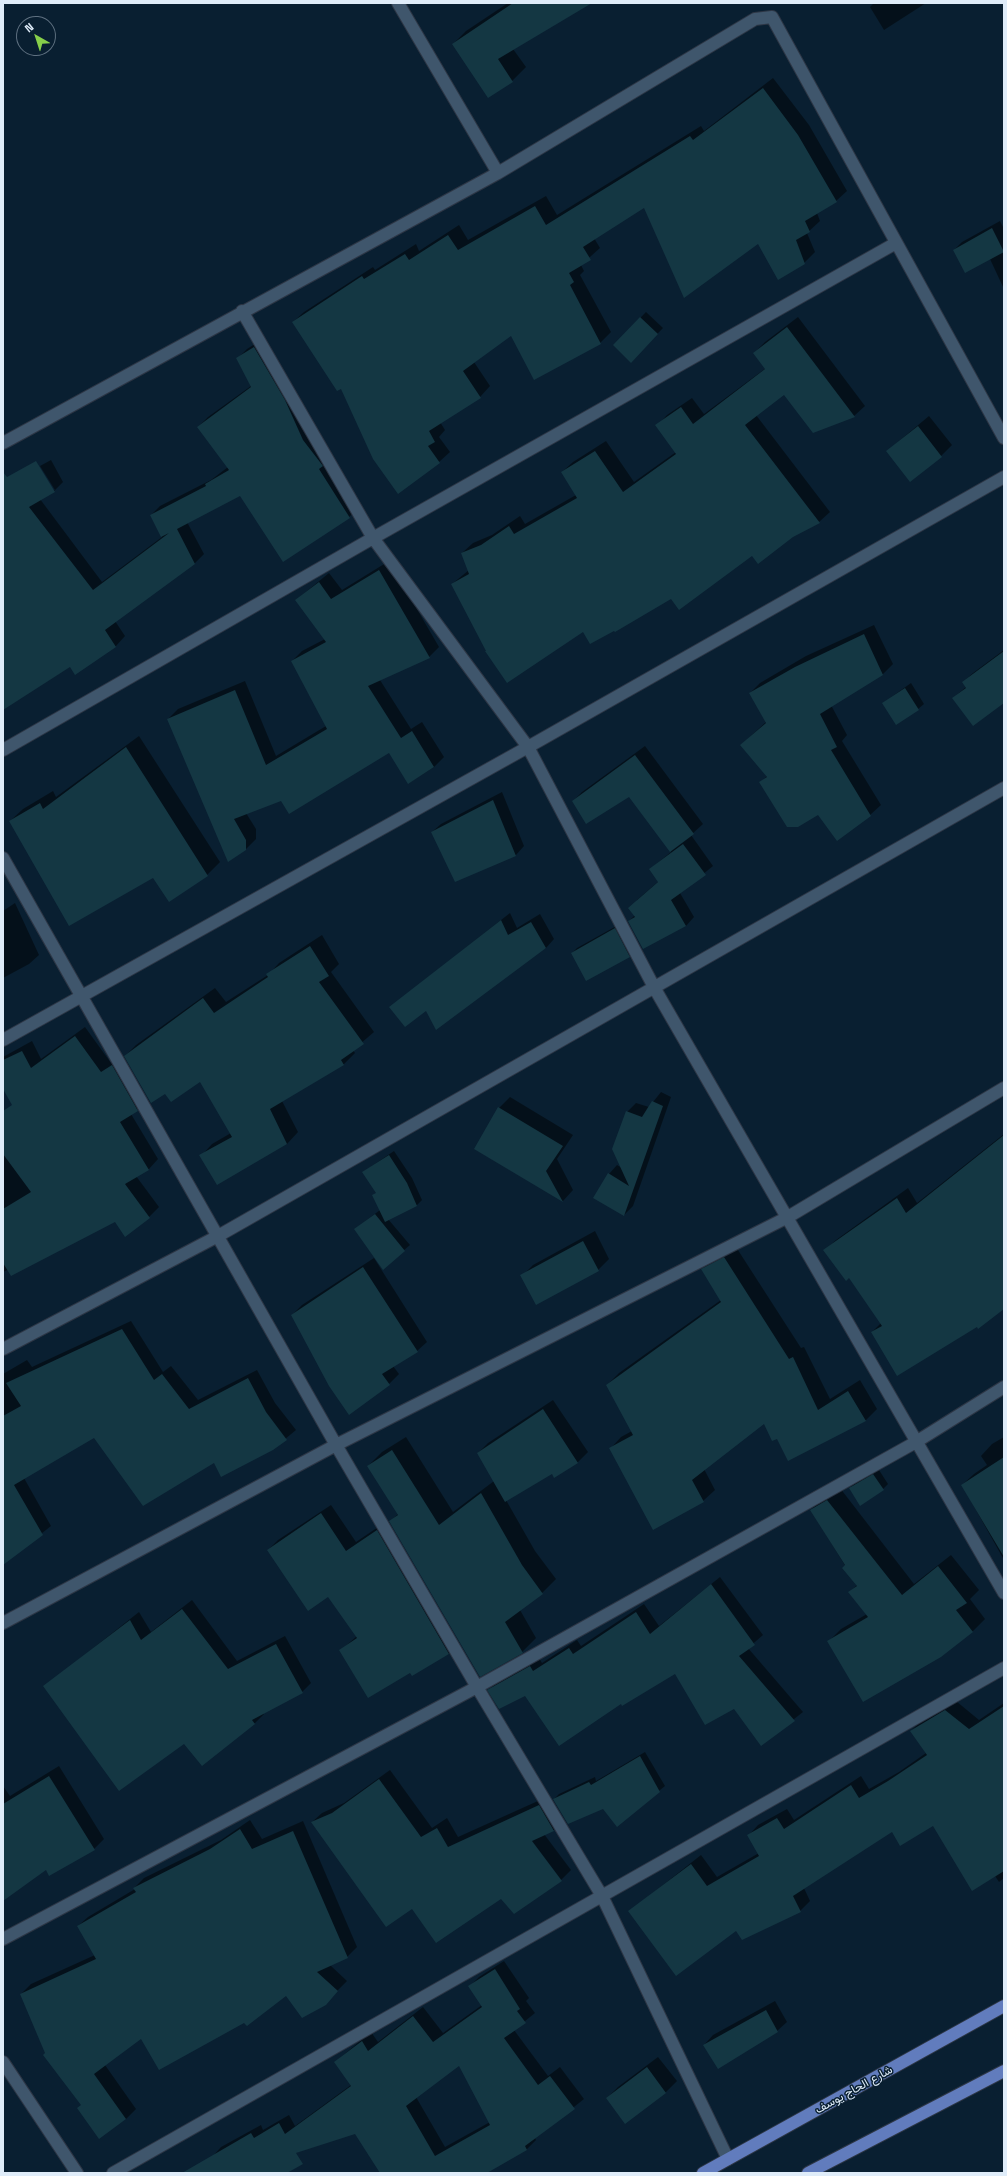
<!DOCTYPE html>
<meta charset="utf-8">
<style>
body{margin:0}
#map{position:relative;width:1007px;height:2176px;overflow:hidden;background:#091f31;font-family:"Space Grotesk",sans-serif}
canvas{display:block}
.frame{position:absolute;inset:0;border:4px solid #dfecf9;pointer-events:none}
.north{position:absolute;left:16px;top:16px;width:40px;height:40px;box-sizing:border-box;background:#091f31;border:1px solid #5f7181;border-radius:50%;rotate:321deg;font-size:11px;font-weight:700;line-height:16px;text-align:center;color:#dfecf9}
.north::after{content:'';display:block;margin:auto;width:14px;height:18px;background:#87cf4a;clip-path:polygon(50% 0,100% 100%,50% 72%,0 100%)}
</style>
<div id="map">
<canvas width="1007" height="2176"></canvas>
<div class="frame"></div>
<div class="north">N</div>
</div>
<script>
const c = document.querySelector('canvas').getContext('2d');
c.lineJoin = 'round';
function paint(path, color) {
  c.fillStyle = color;
  c.fill(path, 'evenodd');
}
function toPath(rows) {
  const path = new Path2D();
  for (const r of rows) {
    path.moveTo(r[0], r[1]);
    for (let i = 2; i < r.length; i += 2) path.lineTo(r[i], r[i + 1]);
  }
  return path;
}
function trace(path, color, width, dash) {
  c.strokeStyle = color;
  c.lineWidth = width;
  c.lineCap = dash ? 'butt' : 'round';
  c.setLineDash(dash || []);
  c.stroke(path);
}
function write(font, color, halo, rows, align = 'center') {
  c.font = font + ' "Space Grotesk",Vazirmatn,sans-serif';
  c.lineWidth = 3;
  c.setLineDash([]);
  c.textBaseline = 'middle';
  c.strokeStyle = halo;
  c.fillStyle = color;
  for (const [text, x, y, turn = 0] of rows) {
    c.save();
    c.translate(x, y);
    c.rotate((+turn || 0) * Math.PI / 180);
    c.textAlign = isNaN(turn) ? turn : align;
    if (halo) c.strokeText(text, 0, 0);
    c.fillText(text, 0, 0);
    c.restore();
  }
}
paint(toPath([
 [508,3,590,3,513,49,526,67,512,81,488,97,453,44,466,31],
 [874,3,926,3,884,30,870,7],
 [773,78,809,125,847,191,836,201,817,213,820,221,807,233,815,252,804,263,758,243,644,206,594,238,600,248,581,265,584,271,580,275,611,332,600,343,511,334,474,362,490,386,480,397,440,422,445,430,439,437,450,452,439,462,341,387,293,322,304,312,373,267,375,270,416,244,419,251,459,225,468,240,546,196,557,215,701,126,704,131],
 [1000,221,1004,229,1004,289,990,259,954,250,962,242],
 [646,312,663,328,636,356,614,345],
 [798,317,865,406,854,416,785,393,756,415,830,512,819,522,752,555,614,629,584,630,487,650,452,584,469,570,462,553,473,543,492,535,520,516,525,524,576,495,562,472,573,462,606,441,634,482,676,452,657,426,667,415,692,398,704,414,766,368,754,353,765,342],
 [264,338,359,508,349,517,240,495,187,522,204,554,194,564,115,621,125,636,116,646,76,673,71,666,3,709,3,487,55,490,40,466,51,460,63,482,54,491,40,499,102,582,162,537,151,515,160,506,211,480,228,467,198,427,208,417,251,386,237,359,247,349],
 [929,416,952,445,941,456,887,451],
 [389,561,439,647,429,657,380,680,411,729,422,722,444,757,434,767,409,783,389,752,246,813,256,829,256,839,246,849,168,719,178,709,245,681,276,756,326,726,292,661,302,651,325,639,296,600,329,573,342,590],
 [874,625,893,664,883,674,831,705,847,735,842,741,881,805,870,815,818,813,761,782,767,776,741,745,766,722,750,693,760,683,806,656],
 [1004,650,1004,701,953,698,966,687,963,682,973,673],
 [911,683,924,704,918,709,883,703],
 [139,736,220,862,207,875,153,876,10,821,23,809,53,791,56,797],
 [645,746,703,824,691,835,713,866,680,893,694,917,686,926,629,921,635,915,637,900,659,881,650,869,671,852,629,795,573,801,582,792],
 [502,792,524,846,516,855,456,881,432,832,441,824],
 [15,903,39,955,29,964,3,978,3,911],
 [510,913,517,928,540,914,554,939,546,948,426,1009,390,1007],
 [620,924,634,951,629,956,572,953,577,948],
 [322,935,339,964,331,972,374,1032,353,1050,355,1053,344,1064,282,1101,298,1132,287,1144,201,1156,212,1144,231,1133,200,1080,166,1092,125,1056,136,1045,215,988,226,1002,268,975,279,963],
 [85,1027,111,1063,122,1055,147,1101,131,1114,158,1159,149,1169,136,1176,159,1207,149,1217,116,1221,3,1272,3,1139,66,1207,3,1087,3,1057,32,1041,41,1059],
 [661,1092,671,1097,633,1206,624,1215,609,1174,617,1165,622,1168,627,1112,636,1103,649,1107],
 [510,1097,573,1135,557,1159,573,1190,563,1201,475,1149,499,1108],
 [1004,1134,1004,1308,977,1326,872,1332,881,1323,850,1277,825,1250,836,1240,908,1188,917,1203],
 [394,1151,412,1178,422,1200,417,1205,388,1219,410,1245,383,1268,355,1229,380,1210,377,1192,363,1172],
 [595,1231,609,1259,598,1270,522,1276,533,1265],
 [736,1247,801,1348,804,1347,830,1399,860,1380,877,1409,866,1420,788,1459,777,1437,764,1423,704,1469,715,1490,703,1501,610,1449,621,1437,632,1431,607,1385,619,1373,721,1300,702,1270,713,1258],
 [374,1258,427,1342,417,1351,393,1366,399,1374,389,1384,292,1315,302,1305],
 [131,1321,163,1372,171,1366,198,1400,257,1370,275,1403,296,1430,273,1449,214,1462,94,1437,24,1478,51,1526,3,1564,3,1374,27,1360,32,1367],
 [553,1400,588,1452,578,1462,554,1477,552,1473,506,1500,535,1551,556,1579,542,1593,520,1610,536,1638,522,1652,390,1522,398,1514,368,1466,382,1452,406,1437,453,1512,494,1481,478,1453,488,1443],
 [1004,1437,1004,1560,962,1485,974,1474,987,1465,981,1456,992,1444],
 [879,1470,888,1484,883,1489,850,1488,855,1483],
 [840,1488,914,1584,951,1555,979,1590,970,1599,985,1619,973,1631,940,1656,829,1641,841,1629,867,1614,850,1592,857,1585,811,1510,823,1498],
 [331,1505,356,1542,387,1521,458,1644,449,1654,410,1671,341,1650,357,1636,328,1596,268,1550,278,1540],
 [720,1577,763,1635,748,1648,803,1712,761,1745,734,1708,676,1672,621,1703,489,1690,497,1682,539,1658,542,1663,577,1640,581,1646,644,1604,659,1626],
 [192,1600,237,1661,285,1636,311,1683,302,1692,263,1713,264,1714,255,1723,202,1765,185,1743,45,1686,139,1612,151,1632],
 [956,1701,979,1720,1004,1703,1004,1878,999,1882,995,1876,933,1824,892,1830,804,1888,810,1901,800,1911,736,1930,630,1911,701,1855,717,1877,759,1853,749,1835,758,1825,787,1809,794,1820,861,1776,869,1789,899,1772,926,1753,911,1731,921,1721],
 [645,1752,665,1786,617,1825,603,1807,554,1799,559,1794,595,1777,596,1781],
 [59,1766,104,1839,94,1849,46,1868,3,1900,3,1786,10,1796],
 [390,1770,432,1828,447,1818,458,1837,549,1796,564,1820,554,1830,544,1834,571,1870,561,1880,502,1897,412,1908,312,1822,322,1813,344,1803],
 [250,1820,262,1839,303,1821,357,1947,347,1957,330,1965,347,1981,335,1993,286,1994,244,2022,141,2037,105,2065,136,2109,126,2119,82,2105,46,2053,21,1994,31,1984,95,1955,78,1926,88,1917,135,1889,134,1888,144,1878,221,1840],
 [504,1961,529,1998,526,2001,535,2013,514,2030,548,2076,560,2067,584,2099,535,2138,536,2140,527,2149,485,2173,381,2173,355,2133,289,2155,261,2173,206,2173,212,2157,221,2147,261,2125,263,2130,289,2115,295,2126,351,2085,335,2062,371,2032,378,2042,423,2007,443,2033,482,2005,470,1986,479,1977],
 [459,2064,490,2122,445,2147,416,2097],
 [775,2001,787,2022,777,2031,704,2045,713,2035],
 [658,2057,677,2081,666,2092,626,2122,607,2098,618,2087]
]), '#0007');
paint(toPath([
 [513,3,592,3,498,59,513,82,488,98,452,44],
 [763,88,798,135,837,202,805,221,810,232,796,240,805,264,778,280,758,244,684,298,644,208,583,247,591,260,569,273,574,282,570,285,601,344,534,380,511,336,463,371,481,398,429,431,435,442,428,446,440,463,398,494,373,459,341,389,337,391,292,322,362,276,364,279,405,254,409,260,448,235,458,250,535,206,546,225,690,136,693,140],
 [992,228,1004,252,965,273,953,250],
 [640,317,658,334,631,363,613,345],
 [787,327,855,417,813,433,784,395,745,425,820,523,793,537,758,564,752,556,679,610,671,599,615,632,614,631,590,644,583,632,507,683,485,651,486,651,451,584,469,574,461,553,481,545,509,526,514,534,577,498,561,472,595,451,623,492,676,454,655,425,681,407,693,424,765,369,753,353],
 [254,347,285,400,303,440,323,466,319,469,350,518,283,562,240,496,177,529,195,564,105,630,116,647,75,675,70,667,3,710,3,472,7,477,36,461,55,492,29,507,93,590,169,533,161,537,150,515,206,486,205,484,229,470,197,427,251,387,236,358],
 [918,426,942,457,910,482,886,451],
 [379,570,430,658,368,686,401,738,412,731,434,767,408,784,389,753,289,814,281,801,234,819,246,840,246,850,228,862,167,719,235,690,266,765,327,729,291,661,326,642,295,600,319,582,331,599],
 [864,634,883,675,820,714,837,747,831,750,871,816,837,841,818,815,798,827,787,827,759,782,767,777,740,745,766,723,749,693,795,667],
 [1004,651,1004,703,973,726,952,698,966,688,962,682],
 [905,688,919,710,896,725,882,703],
 [126,747,208,876,169,902,153,878,69,926,9,821,40,803,43,809],
 [635,755,694,834,670,852,629,797,586,824,572,801],
 [493,800,516,856,455,882,431,832],
 [683,844,706,875,671,900,686,926,643,949,628,921,635,917,628,908,658,882,649,869],
 [501,920,508,935,531,922,546,948,436,1030,426,1011,405,1027,389,1007],
 [615,928,630,957,586,981,571,953],
 [310,946,329,976,319,982,364,1044,341,1060,344,1065,270,1109,287,1144,217,1185,199,1155,232,1137,200,1082,171,1102,165,1094,151,1103,124,1056,203,998,214,1013,268,977,266,974],
 [75,1036,101,1072,112,1065,138,1111,120,1122,149,1170,125,1184,150,1218,125,1237,115,1222,11,1276,3,1263,3,1209,31,1192,3,1154,3,1111,12,1105,3,1089,3,1060,22,1051,31,1068],
 [652,1101,663,1106,624,1216,593,1198,608,1173,629,1186,612,1149,626,1111,642,1117],
 [498,1107,563,1146,546,1171,563,1202,474,1149],
 [1004,1135,1004,1309,978,1329,977,1327,897,1376,871,1332,882,1326,849,1278,846,1281,823,1250,897,1198,906,1213],
 [389,1155,407,1183,417,1206,385,1222,372,1195,376,1193,362,1172],
 [375,1214,405,1251,383,1270,354,1229],
 [583,1241,599,1271,536,1305,520,1275],
 [724,1257,789,1359,793,1357,818,1410,848,1391,866,1421,788,1461,777,1439,772,1441,764,1424,692,1480,704,1502,653,1530,609,1448,633,1435,606,1385,721,1302,701,1269],
 [363,1267,418,1352,382,1374,390,1385,349,1415,329,1386,291,1315],
 [122,1329,154,1380,162,1374,189,1409,248,1378,266,1412,287,1440,273,1450,221,1477,214,1463,143,1506,94,1438,14,1485,43,1535,3,1565,3,1416,21,1406,6,1383],
 [543,1409,578,1463,554,1478,552,1474,505,1502,477,1453],
 [392,1450,439,1525,481,1493,522,1565,543,1594,505,1622,523,1653,480,1677,389,1521,398,1515,367,1466],
 [1004,1457,1004,1557,961,1485],
 [873,1474,884,1490,860,1506,849,1488],
 [827,1500,902,1595,938,1566,967,1603,956,1610,973,1632,941,1657,863,1702,827,1641,868,1617,848,1592,857,1586,842,1568,845,1565,810,1510],
 [321,1513,346,1551,377,1530,449,1654,412,1676,410,1673,368,1698,339,1650,357,1638,328,1597,308,1611,267,1550],
 [711,1584,755,1645,739,1656,795,1721,761,1746,734,1709,705,1725,675,1674,622,1706,621,1704,559,1746,525,1696,499,1709,487,1690,530,1666,533,1671,569,1648,573,1654,636,1612,650,1634],
 [182,1609,228,1669,276,1644,303,1693,252,1720,255,1724,202,1766,184,1744,119,1791,43,1686,130,1620,141,1640],
 [1004,1706,1004,1871,972,1891,933,1826,900,1846,892,1832,793,1896,801,1912,742,1940,736,1931,676,1976,628,1911,691,1864,707,1886,759,1856,747,1835,777,1818,784,1829,851,1785,859,1798,888,1781,927,1755,910,1731,945,1710,969,1729],
 [640,1756,660,1792,617,1827,603,1809,568,1824,553,1799,589,1782,591,1785],
 [49,1776,95,1850,49,1876,46,1870,3,1901,3,1804],
 [379,1779,421,1837,437,1828,448,1847,539,1805,554,1831,532,1841,562,1881,514,1914,501,1899,436,1943,412,1909,386,1927,311,1822,332,1813],
 [240,1829,252,1849,293,1831,348,1958,317,1972,338,1991,326,2005,302,2018,286,1996,247,2026,244,2023,159,2070,141,2039,94,2074,126,2119,99,2139,77,2108,81,2105,43,2055,45,2053,20,1994,96,1959,77,1926,136,1892,133,1888,210,1849],
 [495,1969,520,2009,517,2011,526,2023,504,2038,538,2085,550,2076,575,2109,525,2146,527,2150,487,2173,380,2173,355,2134,296,2153,303,2164,287,2173,182,2173,251,2133,254,2138,279,2123,285,2134,351,2086,334,2062,362,2041,368,2051,413,2016,433,2042,482,2007,468,1986],
 [459,2066,490,2125,435,2156,406,2106],
 [766,2010,778,2032,718,2069,703,2045],
 [647,2067,666,2093,625,2124,606,2098]
]), '#143743');
const minor = toPath([
 [398,3,498,173],
 [242,311,373,538,528,747,655,989,1004,1593],
 [3,443,498,173,755,19,772,17,1004,438],
 [3,750,373,538,896,243],
 [3,858,336,1445,477,1687,602,1896,728,2159],
 [3,1040,528,747,1004,477],
 [3,1349,218,1236,1004,788],
 [3,1623,336,1445,788,1217,1004,1088],
 [3,1939,477,1687,916,1442,1004,1387],
 [3,2062,77,2173],
 [113,2173,1004,1668]
]);
const major = toPath([
 [703,2173,1004,2006],
 [808,2173,1004,2071]
]);
trace(minor, '#2d3645', 14);
trace(major, '#2d3645', 14);
trace(minor, '#3f566c', 12);
trace(major, '#617cbd', 12);
write('12px', '#dfecf9', '#091f31', [
 ["شارع الحاج يوسف",854,2090,-29]
]);
</script>
